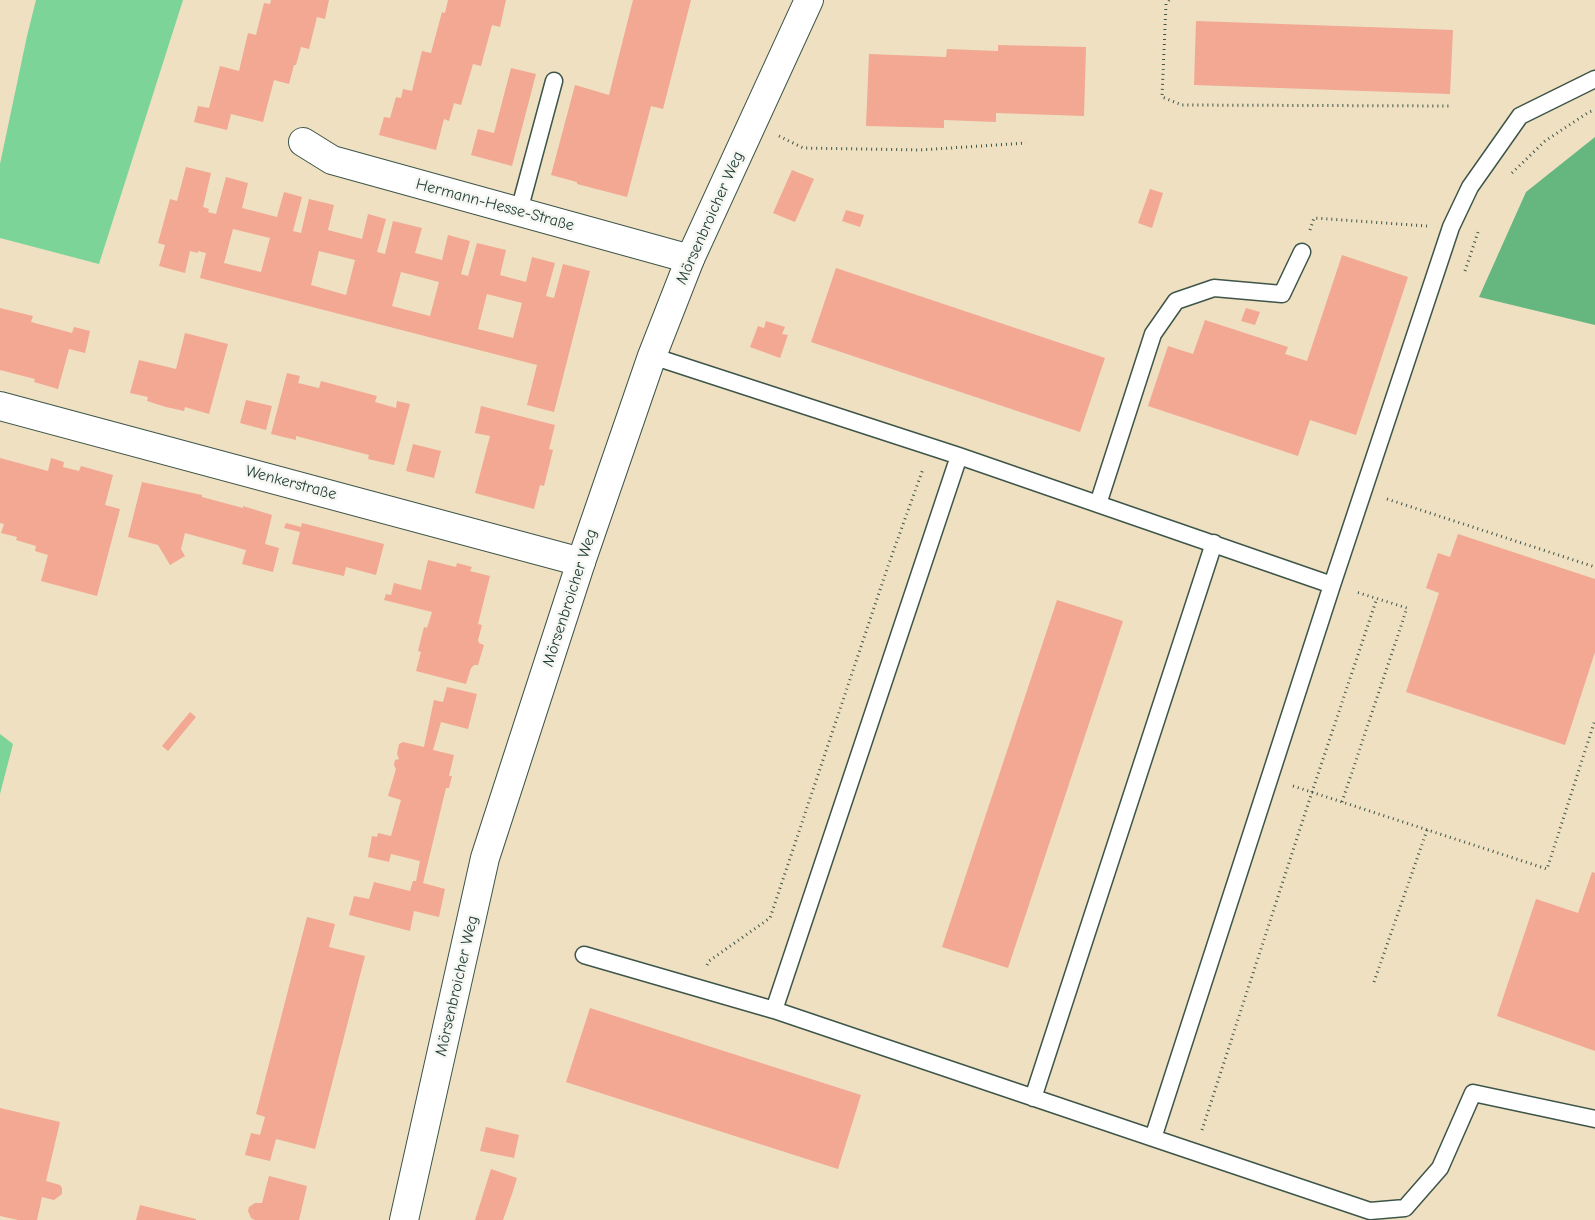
<!DOCTYPE html>
<meta charset="utf-8">
<style>
body{margin:0}
canvas{display:block;background:#eee0c1}
</style>
<canvas width="1595" height="1220"></canvas>
<script>
const c = document.querySelector('canvas').getContext('2d');
c.lineJoin = 'round';
function paint(path, color) {
  c.fillStyle = color;
  c.fill(path, 'evenodd');
}
function toPath(rows) {
  const path = new Path2D();
  for (const r of rows) {
    path.moveTo(r[0], r[1]);
    for (let i = 2; i < r.length; i += 2) path.lineTo(r[i], r[i + 1]);
  }
  return path;
}
function trace(path, color, width, dash) {
  c.strokeStyle = color;
  c.lineWidth = width;
  c.lineCap = dash ? 'butt' : 'round';
  c.setLineDash(dash || []);
  c.stroke(path);
}
function write(font, color, halo, rows, align = 'center') {
  c.font = font + ' "Comic Neue",sans-serif';
  c.lineWidth = 5;
  c.setLineDash([]);
  c.textBaseline = 'middle';
  c.strokeStyle = halo;
  c.fillStyle = color;
  for (const [text, x, y, turn = 0] of rows) {
    c.save();
    c.translate(x, y);
    c.rotate((+turn || 0) * Math.PI / 180);
    c.textAlign = isNaN(turn) ? turn : align;
    if (halo) c.strokeText(text, 0, 0);
    c.fillText(text, 0, 0);
    c.restore();
  }
}
paint(toPath([
 [36,0,183,0,99,264,0,238,0,164,27,36],
 [0,734,13,744,0,794]
]), '#7dd498');
paint(toPath([
 [1595,137,1595,325,1479,297,1526,192]
]), '#66b680');
paint(toPath([
 [271,0,329,0,325,19,317,17,309,49,301,47,296,65,294,65,289,84,274,80,263,122,231,114,227,130,194,122,198,106,209,108,220,66,239,71,248,33,256,35,264,3,270,4],
 [448,0,506,0,500,27,492,25,481,66,473,64,461,105,454,103,449,121,444,119,436,150,379,135,384,117,390,118,396,97,401,98,403,89,412,91,422,51,431,53,442,12,445,13],
 [633,0,691,0,663,109,651,106,627,197,577,184,577,182,551,175,575,85,609,95],
 [1196,21,1453,30,1450,94,1194,85],
 [998,45,1086,47,1084,116,996,113,996,122,944,120,944,128,866,126,869,54,946,57,947,49,998,51],
 [511,68,536,74,512,166,471,155,478,129,494,133],
 [186,167,211,173,203,207,209,209,208,212,216,214,226,177,248,183,242,208,277,217,284,192,302,197,293,231,301,233,309,199,334,205,328,230,362,239,368,214,386,219,377,252,385,254,393,221,422,228,415,253,442,260,448,235,470,241,461,274,468,276,477,243,506,250,500,275,526,282,532,257,555,263,546,296,554,298,563,264,590,271,554,412,527,405,537,365,200,278,206,253,198,251,198,253,190,251,185,273,159,266,165,245,158,243,170,199,177,201],
 [233,229,270,238,261,272,224,263],
 [319,251,355,260,346,295,311,285],
 [401,272,439,282,430,316,392,306],
 [487,294,522,303,513,338,478,329],
 [792,170,814,179,795,222,773,213],
 [1150,189,1163,193,1152,228,1138,223],
 [846,210,864,215,860,227,842,221],
 [1342,255,1408,277,1356,435,1310,420,1298,456,1148,406,1168,346,1193,354,1205,320,1288,347,1285,354,1307,361],
 [836,268,1105,358,1080,432,811,342],
 [0,308,33,316,31,322,72,333,74,327,90,331,85,353,69,349,58,389,34,382,35,379,0,370],
 [1246,308,1260,312,1255,325,1241,321],
 [766,321,785,327,782,334,788,335,780,358,750,347,758,326,764,328],
 [185,333,228,344,209,414,185,407,184,411,166,407,147,401,148,397,130,393,139,360,176,369],
 [287,373,300,376,298,383,319,388,321,381,377,396,375,402,396,408,397,401,410,404,394,465,368,459,369,455,296,436,296,440,271,434],
 [246,400,272,406,266,430,240,423],
 [481,406,555,425,549,449,553,450,544,486,540,485,534,509,475,493,490,436,475,433],
 [413,444,441,451,434,478,406,471],
 [0,458,48,471,51,458,64,462,63,467,79,471,81,466,113,475,105,505,120,509,97,596,41,581,48,555,35,551,36,546,16,540,17,537,1,533,4,524,0,523],
 [142,482,202,495,202,497,243,508,243,506,272,515,265,544,279,548,273,572,242,564,246,550,185,533,181,549,185,556,170,565,158,545,128,537],
 [286,523,301,527,302,523,384,544,376,575,346,567,344,576,292,564,300,532,284,528],
 [1458,534,1595,579,1595,652,1565,745,1406,692,1439,593,1426,588,1438,553,1450,557],
 [428,560,456,567,457,563,472,567,470,571,490,576,478,624,482,625,478,640,479,643,484,645,478,665,474,665,471,668,466,684,416,671,421,652,418,651,424,627,427,628,432,612,384,600,386,594,391,595,394,583,421,590],
 [1057,600,1123,621,1008,968,942,947],
 [447,687,477,694,468,729,441,722,433,750,454,755,449,776,452,776,449,788,446,788,423,883,445,889,439,917,414,911,410,931,349,915,354,896,369,899,374,882,410,891,413,881,416,881,420,861,391,854,389,862,368,857,372,836,377,837,378,833,391,836,401,800,388,796,396,769,394,765,395,760,399,759,397,754,399,744,403,742,424,747,434,700,443,702],
 [190,712,196,717,168,751,162,746],
 [1592,872,1595,873,1595,1051,1497,1016,1536,899,1578,913],
 [307,917,335,924,329,947,365,956,315,1149,276,1139,270,1161,245,1155,251,1133,260,1135,265,1117,256,1114],
 [590,1008,861,1095,838,1169,566,1082],
 [0,1108,60,1122,46,1181,60,1185,62,1188,62,1194,54,1200,42,1197,37,1220,18,1220,0,1216],
 [486,1127,519,1135,514,1158,480,1151],
 [491,1169,517,1178,512,1194,503,1220,475,1220],
 [269,1176,307,1186,299,1220,255,1220,251,1218,248,1211,249,1207,255,1203,262,1203],
 [140,1205,196,1219,196,1220,136,1220]
]), '#f2a893');
const service = toPath([
 [519,211,554,81],
 [652,356,959,456,1332,585,1451,227,1470,187,1520,116,1595,79],
 [1098,504,1153,334,1176,301,1214,288,1282,294,1302,252],
 [584,955,774,1010,1153,1138,1332,585],
 [774,1010,959,456],
 [1033,1098,1214,543],
 [1153,1138,1370,1211,1405,1208,1440,1168,1473,1093,1595,1119]
]);
const minor = toPath([
 [303,142,332,160,690,259],
 [0,406,581,562]
]);
const tertiary = toPath([
 [404,1220,485,858,581,562,652,356,690,259,809,0]
]);
trace(service, '#3e5549', 19);
trace(minor, '#3e5549', 30);
trace(tertiary, '#3e5549', 30);
trace(toPath([
 [1169,0,1166,4,1162,97,1182,105,1452,106],
 [779,136,803,148,920,150,1026,143],
 [1512,173,1545,141,1589,112,1595,110],
 [1310,230,1314,218,1427,226],
 [1465,271,1478,232],
 [1387,499,1595,567],
 [1293,786,1547,869,1595,720],
 [1342,802,1407,608,1356,592],
 [707,965,709,961,770,918,888,566,923,469],
 [1374,982,1427,830],
 [1202,1130,1312,792,1377,598]
]), '#3e5549', 3, [1, 4]);
trace(service, '#fff', 16);
trace(minor, '#fff', 28);
trace(tertiary, '#fff', 28);
write('16px', '#1f3d34', '#f6f6f2', [
 ["Hermann-Hesse-Straße",495,205,15],
 ["Mörsenbroicher Weg",710,218,-66],
 ["Wenkerstraße",291,483,15],
 ["Mörsenbroicher Weg",570,598,-72],
 ["Mörsenbroicher Weg",457,986,-77]
]);
</script>
